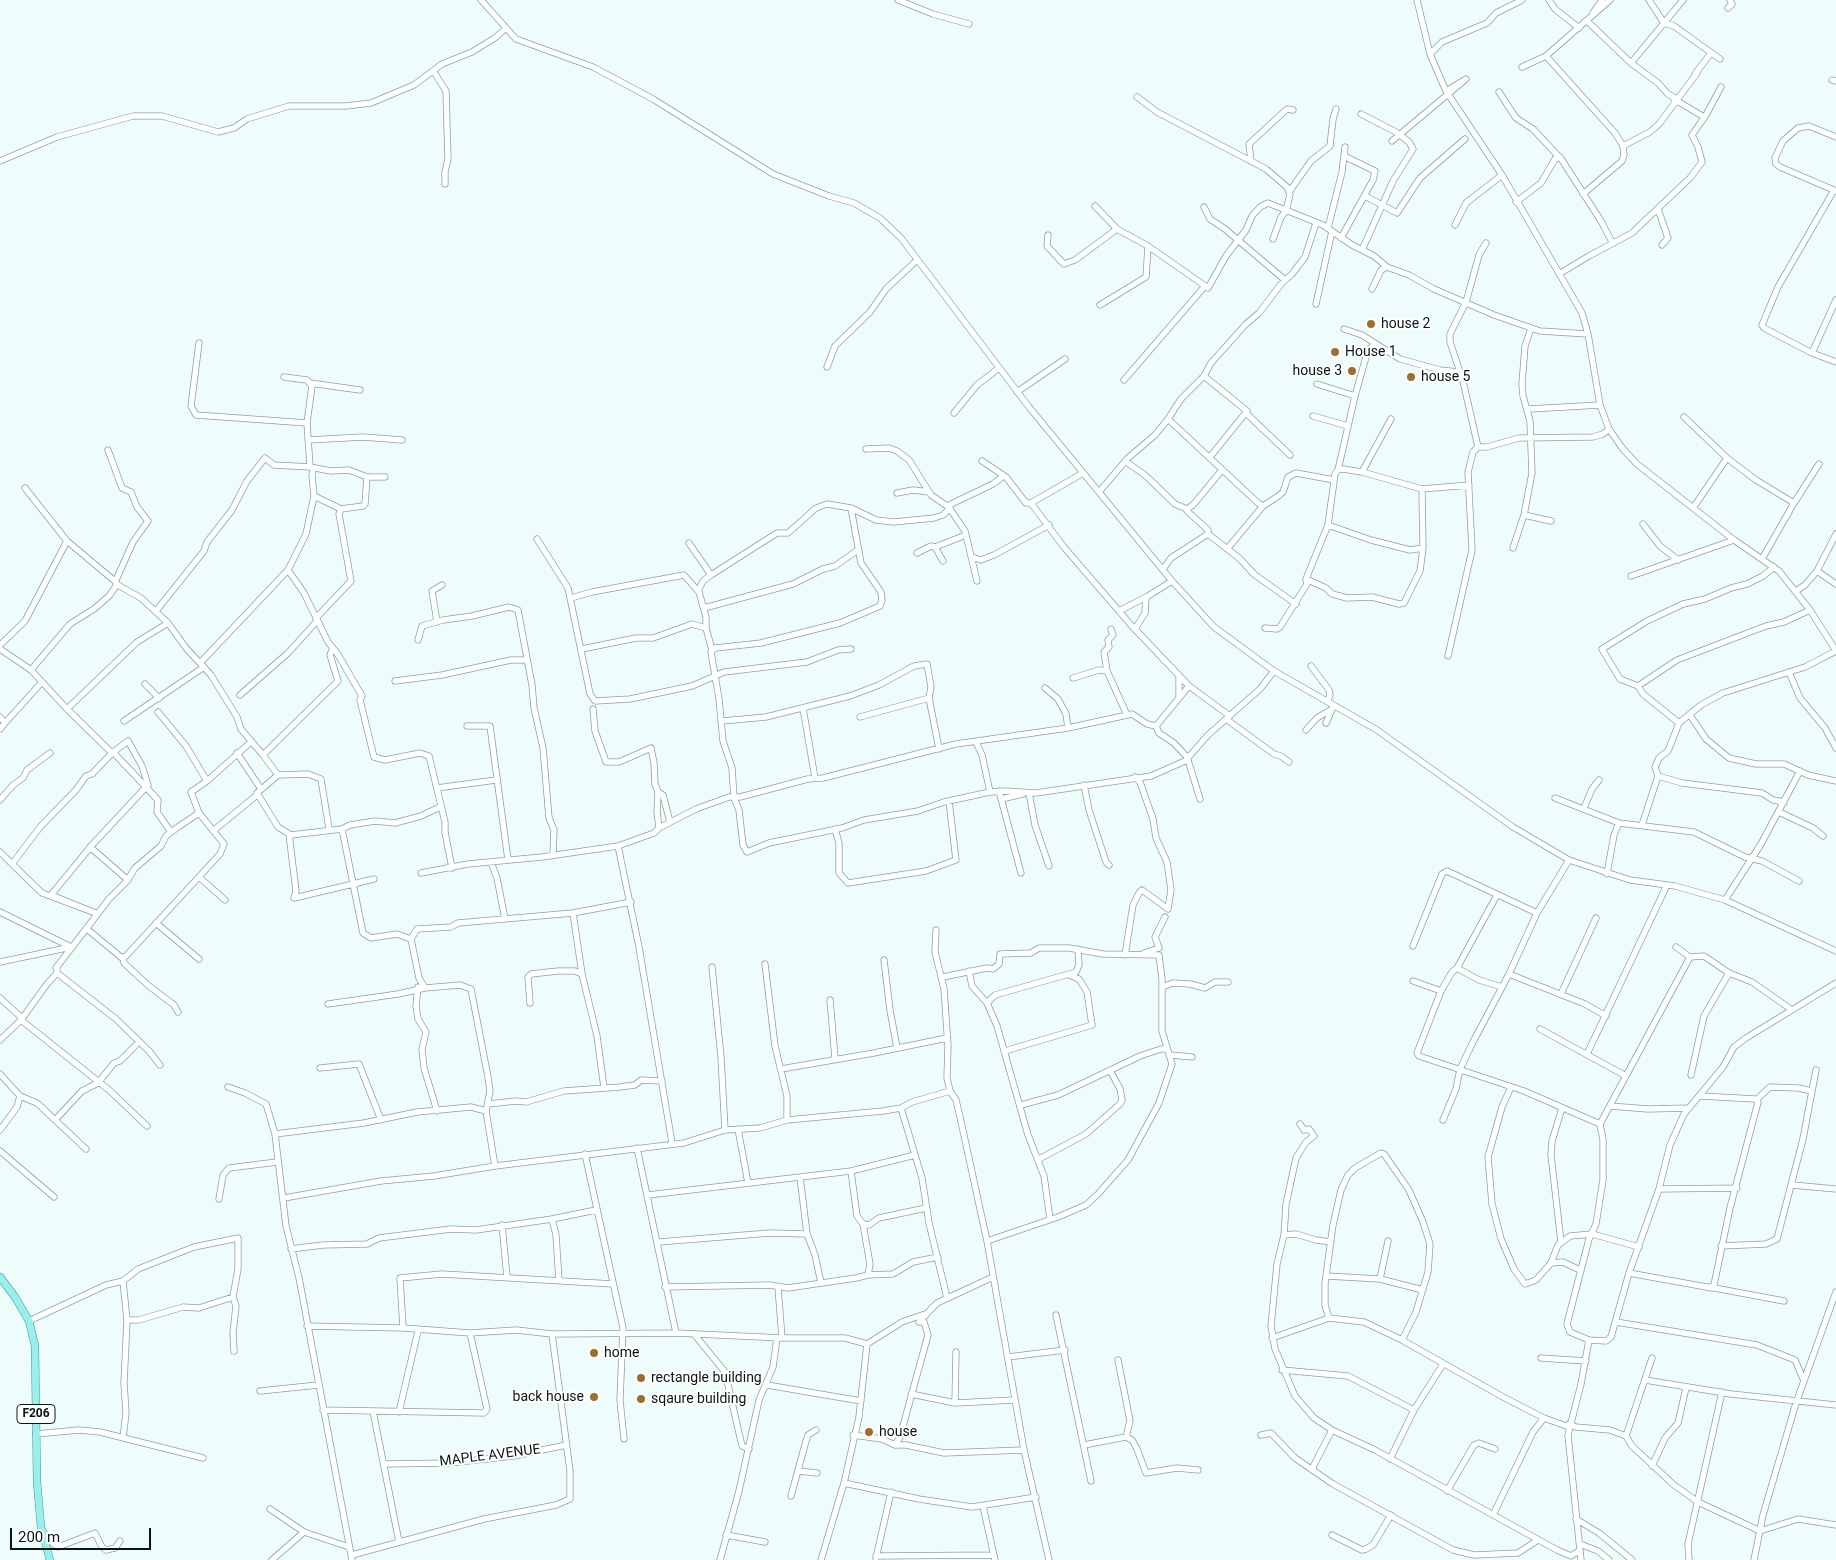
<!DOCTYPE html>
<style>
body{margin:0}
#map{position:relative;width:1836px;height:1560px;overflow:hidden;background:#eefdfc;font-family:Roboto,sans-serif}
canvas{display:block}
.scale{position:absolute;left:10px;top:1528px;width:141px;height:22px;box-sizing:border-box;border:2px solid #081615;border-top:0;padding-left:6px;font-size:15px;line-height:18px;white-space:nowrap;color:#081615;-webkit-text-stroke:4px #fff;paint-order:stroke}
</style>
<div id="map">
<canvas width="1836" height="1560"></canvas>
<div class="scale">200 m</div>
</div>
<script>
const c = document.querySelector('canvas').getContext('2d');
c.lineJoin = 'round';
function toPath(rows) {
  const path = new Path2D();
  for (const r of rows) {
    path.moveTo(r[0], r[1]);
    for (let i = 2; i < r.length; i += 2) path.lineTo(r[i], r[i + 1]);
  }
  return path;
}
function trace(path, color, width, dash) {
  c.strokeStyle = color;
  c.lineWidth = width;
  c.lineCap = dash ? 'butt' : 'round';
  c.setLineDash(dash || []);
  c.stroke(path);
}
function write(font, color, halo, rows, align = 'center') {
  c.font = font + ' Roboto,sans-serif';
  c.lineWidth = 4;
  c.setLineDash([]);
  c.textBaseline = 'middle';
  c.strokeStyle = halo;
  c.fillStyle = color;
  for (const [text, x, y, turn = 0] of rows) {
    c.save();
    c.translate(x, y);
    c.rotate((+turn || 0) * Math.PI / 180);
    c.textAlign = isNaN(turn) ? turn : align;
    if (halo) c.strokeText(text, 0, 0);
    c.fillText(text, 0, 0);
    c.restore();
  }
}
const minor = toPath([
 [481,0,516,39,593,67,653,99,773,174,829,196,854,203,880,218,901,238,1029,407,1172,581,1214,627,1274,671,1377,730,1513,827,1569,860,1630,880,1675,886,1725,900,1836,951],
 [898,0,933,14,969,24],
 [1417,0,1430,54,1446,91,1502,175,1582,313,1588,334,1600,405,1609,429,1623,449,1637,464,1734,540,1779,571,1810,610,1836,651,1805,667,1723,693,1701,705,1679,723,1668,751,1659,758,1655,767,1658,776,1642,825],
 [1549,0,1555,9,1579,28],
 [1649,0,1664,23,1674,26,1720,59],
 [1728,8,1732,4,1730,0],
 [1593,13,1602,0],
 [1587,21,1631,63,1658,83,1668,94,1677,99],
 [1430,54,1442,42,1487,23,1496,13,1522,0],
 [1546,56,1615,133,1623,146,1624,155,1622,161,1583,194],
 [1631,63,1683,0],
 [1522,67,1546,56,1610,0],
 [434,72,446,91,448,159,445,172,445,184],
 [1695,74,1711,53],
 [1832,80,1836,81],
 [1499,92,1516,118,1533,129,1561,159],
 [1137,97,1157,112,1266,169,1287,187,1290,194,1286,211,1281,217,1273,239],
 [1674,99,1704,117],
 [1361,114,1396,132,1409,142,1413,149,1393,181,1362,250],
 [1836,137,1809,126,1798,128,1783,141,1775,158,1776,164,1780,167,1836,191],
 [1392,141,1466,79,1446,91],
 [1623,146,1650,132,1659,124,1697,73],
 [0,161,57,137,133,116,162,116,218,132,234,128,247,119,289,106,346,106,371,103,414,85,442,64,472,52,495,38,505,29],
 [1251,161,1249,144,1287,109,1293,110],
 [1834,190,1778,287,1762,325,1764,328,1812,353,1836,362],
 [1289,192,1311,161,1330,146,1333,119,1336,109],
 [1365,196,1397,213,1420,178,1465,139],
 [1516,202,1541,183,1555,159,1560,157,1601,221,1612,242],
 [1095,206,1117,229],
 [1204,207,1210,219,1225,229,1285,280],
 [1658,209,1668,238,1662,245],
 [1455,225,1466,203,1502,175],
 [1328,228,1342,172,1345,147],
 [1048,235,1047,246,1064,264,1075,260,1117,229,1148,246,1208,288,1226,256,1246,230,1252,216,1260,207,1268,203,1323,225,1352,245,1374,256,1387,267,1409,275,1434,289,1494,315,1540,331,1588,334],
 [1341,238,1373,180,1375,171,1346,157],
 [1559,274,1589,256,1632,233,1690,178,1702,162,1698,147,1692,135,1706,115,1721,87],
 [1372,289,1381,270,1387,267],
 [1316,304,1332,231],
 [1100,305,1146,277,1148,246],
 [1344,329,1362,335,1400,359,1440,370,1459,372],
 [199,343,191,406,196,415,307,423],
 [1812,353,1836,300],
 [827,367,835,346,870,312,886,289,917,260],
 [1204,376,1247,411,1210,457],
 [284,377,307,380,312,386,307,423,310,467],
 [1124,380,1205,286],
 [310,383,360,390],
 [1317,384,1355,396],
 [1017,392,1065,359],
 [1529,409,1600,405],
 [954,413,977,385,999,368],
 [1246,413,1290,455],
 [1313,416,1348,426],
 [1684,417,1727,458,1756,480,1794,503,1762,559],
 [1168,419,1258,503,1263,506,1277,497,1283,492,1288,477,1296,473,1334,480],
 [308,440,363,437,402,440],
 [1478,447,1463,381,1450,342,1450,334,1466,302,1479,255,1486,243],
 [866,449,889,448,897,451,909,460,931,495,947,506,993,484,1002,477],
 [982,461,1006,477,1026,503,1031,503,1083,473],
 [1125,461,1145,475,1175,504,1187,509],
 [313,469,312,475,314,496,306,534,288,570,304,593,328,642,337,653,362,696,360,700,374,757,385,760,420,753,429,756,445,822,445,832,452,868],
 [1222,470,1193,505,1187,509,1187,511,1208,530,1208,534,1239,558,1255,575,1296,604],
 [1338,470,1355,396,1368,350,1374,345],
 [1362,472,1391,419],
 [25,488,67,541],
 [1099,492,1128,458,1155,435,1168,419,1181,399,1204,376,1211,363,1246,324,1259,313,1281,284,1292,274,1305,257,1316,223],
 [897,493,913,490,929,492],
 [314,496,341,509,363,506,365,504,367,477],
 [1031,503,1063,546,1131,625,1189,686],
 [1794,503,1819,464],
 [948,506,965,531,977,581],
 [851,508,876,520,894,522,934,518,943,515,950,508],
 [1693,508,1727,458],
 [1524,515,1551,521],
 [1643,524,1660,546,1678,560],
 [1328,525,1371,540,1410,550,1423,548],
 [537,539,568,588,590,694,595,701,630,699,692,686,724,672,807,662,838,650,851,649],
 [689,543,711,575,703,581,698,591],
 [935,547,966,535],
 [1513,548,1524,515,1532,473,1530,421,1523,396,1522,384,1525,346,1531,328],
 [1227,549,1263,506],
 [917,553,931,546,935,547,943,561],
 [972,557,981,560,994,555,1049,525],
 [1163,569,1171,558,1208,534],
 [1817,571,1836,584],
 [711,575,777,533,788,533,816,508,827,504,851,508,861,563,881,592,882,600,880,606,840,623,761,643,715,648,711,652,719,699,723,741,732,768,734,798,739,810,743,845,747,852,769,843,842,828,864,820,918,811,944,802,990,792,1005,791,1036,793,1151,776,1185,761,1208,735,1260,689,1274,671],
 [1631,576,1734,540],
 [1306,579,1326,588,1332,594,1347,598,1372,597,1399,604,1404,603,1420,571,1423,548,1422,489],
 [116,584,141,598,168,623],
 [1796,591,1805,585,1817,571,1836,534],
 [571,598,592,592,684,575,699,592,706,617,706,628],
 [704,608,793,584,823,569,835,566,858,550],
 [156,611,204,551,207,542,232,510,247,481,265,458,274,465,310,467,331,471,349,470,367,477,385,477],
 [1119,611,1148,596,1172,581],
 [316,618,351,581,339,514,341,509],
 [437,622,432,591,442,585],
 [1265,628,1277,629,1280,627,1307,584,1306,579,1328,525,1335,474,1338,470,1343,469,1362,472,1422,489,1469,485],
 [1135,629,1145,613,1146,598],
 [418,640,422,626,443,620,472,616,509,607,518,610,532,685,534,708,543,748,549,818,554,830,553,854],
 [0,645,25,621,67,541,116,582],
 [0,649,31,670,67,709,137,642,168,623,186,648,211,675,237,717,241,729,263,755],
 [582,649,636,638,653,638,692,624,706,628,712,650],
 [1448,656,1472,550,1468,472,1473,452,1478,447,1487,447,1519,438,1593,437,1603,434,1609,429],
 [200,663,288,570],
 [1311,666,1329,690,1330,695,1328,701],
 [31,670,70,624,94,609,109,596,116,586,116,580,133,542,148,521,137,507,131,492,122,488,108,450],
 [1107,671,1104,652,1109,647,1108,640,1113,635,1111,629],
 [1789,672,1800,698,1825,728,1836,748],
 [1179,677,1179,697],
 [1073,678,1099,670,1107,671,1127,715],
 [395,681,442,675,511,660,527,660],
 [145,684,159,698],
 [1638,686,1677,660,1766,626,1784,622,1810,610],
 [1045,688,1058,699,1066,714,1068,728,1132,714,1147,724,1156,726],
 [240,695,288,653,317,621],
 [803,708,815,778],
 [67,709,112,753],
 [593,709,595,731,606,762,619,762,651,748,654,763,655,784,658,792,663,795,670,822],
 [158,712,186,746,207,781,191,792,199,813],
 [1690,715,1706,739,1729,758,1756,764,1784,764,1808,775,1836,781],
 [0,717,5,723,0,729],
 [860,717,929,698,939,749],
 [1226,719,1274,754,1281,756,1289,762],
 [124,721,204,667],
 [722,721,766,717,850,696,879,685,914,666,927,664,931,687,929,698],
 [5,723,42,682],
 [1326,723,1332,709],
 [1679,723,1643,694,1638,686,1620,679,1602,649,1647,621,1683,604,1705,599,1731,588,1747,584,1763,576,1774,567],
 [467,726,490,726,508,860],
 [1156,726,1189,686,1230,716],
 [1156,726,1159,733,1174,743,1187,757,1200,799],
 [1306,730,1317,718,1332,709],
 [128,741,142,766,148,785,92,845,51,895,98,914,42,893,12,864,41,826,76,790,86,776,92,774,112,753,128,741],
 [976,742,982,755,990,792],
 [113,752,158,800,157,812,171,832],
 [237,753,261,789],
 [278,775,257,793,278,827,291,835,342,829,350,825,375,821,395,823,421,816,440,807],
 [1658,776,1682,783,1762,793,1773,800,1784,802],
 [207,781,251,742],
 [1084,785,1089,810,1106,862,1109,865],
 [437,788,496,780],
 [999,791,1021,873],
 [658,792,657,812,659,828],
 [1029,793,1035,825,1049,866],
 [1555,798,1619,823,1694,832,1745,857,1762,861,1799,881],
 [1001,799,1023,794],
 [0,800,13,785,23,778,27,770,50,753],
 [1584,808,1592,789,1599,780],
 [1779,812,1813,828,1823,836],
 [329,829,321,779,308,774,278,775,263,755,338,681,330,655,333,648],
 [342,829,363,933,371,938,397,934,411,939],
 [835,829,839,843,839,873,848,883,926,871,956,860,949,801],
 [213,831,257,795],
 [289,834,296,891,294,898,374,879],
 [618,846,639,947,672,1143],
 [90,847,128,880],
 [0,852,12,864],
 [491,862,497,878,505,919],
 [421,873,468,864,542,857,618,846,654,833,659,828,696,809,729,797,740,797,808,779,823,778,956,744,1068,728],
 [1607,874,1614,835,1619,823],
 [199,877,225,900],
 [1497,895,1457,968,1452,972,1441,991,1417,1053,1419,1056,1524,1091,1600,1124],
 [1725,900,1761,844,1800,771],
 [0,912,71,947,0,962],
 [573,913,582,974,597,1036,604,1088],
 [156,923,199,959],
 [936,930,935,952,944,989,948,1046,947,1078,950,1091,956,1100,960,1117,987,1241,1024,1450,1049,1560],
 [1413,946,1442,874,1447,871,1537,913],
 [1676,947,1690,957,1704,956,1729,973,1752,982,1792,1010],
 [1144,953,1159,948,1155,937,1165,917],
 [1125,955,1133,905,1139,893,1142,890,1168,909,1171,890,1167,862,1156,838,1153,819,1140,782,1135,777],
 [1690,957,1600,1124,1603,1140,1603,1180,1596,1224,1589,1239,1567,1324,1570,1332,1589,1340,1606,1341,1611,1337,1629,1273,1659,1189,1670,1145,1684,1114,1723,1067,1734,1047,1746,1038,1836,983],
 [123,958,124,963,149,986,174,1005,178,1012],
 [884,960,890,1010,897,1048],
 [765,964,775,1046,787,1096,787,1120],
 [712,967,721,1057,725,1130],
 [56,968,109,899,127,881,135,868,161,846,166,836,178,827,199,813,224,844,220,854,126,956,122,958,87,929],
 [1457,968,1479,980,1502,987],
 [969,971,972,986,987,1003,997,1026,1028,1135,1044,1176,1050,1219],
 [57,973,116,1019,149,1051,160,1065],
 [1509,974,1585,1004,1606,1016],
 [943,977,987,968,993,969,999,964,1000,954,1031,953,1039,948,1069,948,1103,954,1159,955,1162,979,1162,1031,1172,1064,1159,1103,1128,1160,1098,1194,1086,1205,1058,1217,987,1241],
 [1413,981,1441,991],
 [418,987,416,1006,418,1019,426,1032,422,1049,424,1068,437,1111],
 [1162,987,1173,983,1190,984,1205,988,1215,982,1228,982],
 [425,988,419,978,411,939,417,929,451,927,458,923,573,913,631,902],
 [1561,994,1596,918],
 [0,998,22,1018],
 [830,1000,835,1058],
 [530,1003,528,977,531,974,558,971,575,971,582,974],
 [987,1003,995,995,1076,972,1079,965,1078,949],
 [328,1004,398,994,425,988,460,985,471,989,488,1077,490,1091,486,1111,495,1166],
 [21,1020,109,1090,147,1126],
 [1540,1029,1626,1076],
 [0,1040,21,1020,47,984,57,973,57,966],
 [1005,1051,1092,1025,1087,992,1079,979,1069,975],
 [1587,1054,1667,885],
 [1171,1055,1192,1057],
 [320,1068,359,1064,381,1120],
 [781,1069,874,1053,947,1038],
 [0,1074,20,1096,37,1103,86,1149],
 [1691,1075,1704,1016,1729,973],
 [228,1087,245,1093,266,1104,275,1134,286,1226,299,1278,352,1560],
 [1511,1087,1502,1107,1488,1157,1492,1204,1501,1239,1514,1269,1525,1284,1536,1280,1551,1263,1563,1262,1580,1270],
 [1756,1100,1770,1087,1798,1088,1812,1091],
 [488,1104,516,1101,526,1102,564,1091,620,1087,635,1085,641,1080,662,1081],
 [1021,1105,1058,1095,1140,1056,1161,1049,1167,1049],
 [1610,1106,1648,1109,1689,1108],
 [901,1108,922,1178,929,1223,947,1298],
 [55,1120,82,1091,98,1083,114,1063,120,1061,136,1045],
 [1443,1120,1456,1089,1460,1069,1473,1042,1509,974,1537,913,1569,860],
 [1300,1124,1304,1130,1309,1129,1314,1136,1306,1142,1296,1158,1286,1204,1284,1235,1277,1264,1271,1326,1275,1349,1295,1396,1314,1418,1332,1430,1375,1450,1557,1550,1571,1556,1580,1550],
 [738,1129,748,1183],
 [0,1130,17,1107,20,1096],
 [275,1134,364,1123,417,1112,471,1107,486,1111],
 [637,1148,676,1333],
 [0,1151,54,1197],
 [585,1154,623,1328,620,1400,624,1439],
 [1039,1159,1086,1134,1120,1104,1122,1100,1120,1089,1110,1070],
 [851,1171,857,1216,863,1224,869,1225,879,1218,926,1208],
 [800,1177,807,1234,815,1255,821,1283],
 [1792,1185,1836,1189],
 [1659,1189,1737,1188],
 [648,1195,851,1171,915,1155],
 [284,1198,381,1181,434,1176,495,1166,684,1143,725,1130,760,1128,787,1120,883,1111,901,1108,912,1102,950,1091],
 [219,1199,223,1175,229,1168,277,1162],
 [552,1219,556,1235,559,1281],
 [863,1224,870,1264,868,1275],
 [502,1225,507,1277],
 [1284,1235,1296,1234,1316,1240,1331,1242],
 [659,1242,770,1233,807,1234],
 [1561,1242,1551,1155,1552,1141,1562,1108],
 [1721,1246,1766,1244,1777,1239,1803,1139,1816,1070],
 [291,1249,323,1245,367,1244,379,1238,451,1229,476,1230,552,1219,596,1210],
 [1551,1263,1558,1245,1570,1236,1592,1234,1639,1247],
 [1629,1273,1712,1288,1714,1285,1730,1208,1758,1102,1755,1099,1700,1096],
 [1326,1276,1380,1279,1423,1290],
 [1380,1279,1388,1241],
 [123,1281,127,1320,124,1383,126,1413,123,1438],
 [665,1287,770,1285,788,1288,856,1278,868,1275,893,1274,913,1262,938,1257],
 [778,1287,782,1338],
 [1709,1287,1784,1301],
 [1056,1315,1091,1481],
 [1329,1318,1325,1305,1325,1283,1333,1225,1341,1190,1348,1175,1355,1168,1381,1153,1384,1154,1409,1190,1423,1222,1430,1244,1428,1272,1416,1312,1402,1340],
 [127,1320,139,1320,183,1307,199,1308,233,1297],
 [29,1321,106,1285,123,1281,138,1269,194,1247,238,1238,238,1269,233,1297,236,1306,233,1333,234,1351],
 [1616,1322,1757,1345,1795,1360,1804,1381],
 [307,1326,403,1328,470,1333,516,1330,552,1334,676,1333,782,1338,845,1338,867,1344],
 [403,1328,400,1278,442,1274,613,1284],
 [694,1334,725,1372,742,1446,749,1449],
 [1272,1338,1329,1318,1364,1322,1402,1340,1503,1397,1544,1418,1569,1427],
 [1008,1357,1065,1350],
 [1541,1358,1586,1361],
 [1118,1360,1130,1421,1126,1437],
 [1282,1370,1348,1376,1414,1410],
 [1645,1380,1731,1394,1836,1405],
 [767,1385,861,1401],
 [260,1391,318,1385],
 [911,1394,955,1403,1015,1400],
 [955,1403,956,1352],
 [323,1410,484,1413,487,1409,470,1333],
 [373,1411,399,1542],
 [399,1412,418,1331],
 [1569,1424,1576,1427,1610,1430,1626,1436,1632,1446,1674,1485,1698,1502,1760,1531,1798,1519,1836,1525],
 [1332,1430,1313,1467,1314,1471,1333,1484,1453,1550,1474,1555,1518,1553,1538,1540],
 [36,1434,79,1430,100,1432,203,1458],
 [853,1435,882,1439,895,1445,906,1445,944,1453,1024,1450],
 [1261,1435,1271,1433,1295,1458,1314,1471],
 [1626,1436,1652,1358],
 [895,1445,900,1437,928,1335,924,1322,919,1322,937,1303,993,1277],
 [1084,1445,1126,1437,1132,1440,1137,1449,1146,1473,1177,1468,1198,1470],
 [1390,1459,1414,1410,1443,1364],
 [384,1464,449,1463,514,1456,566,1445],
 [1652,1466,1665,1438,1678,1423,1686,1388],
 [798,1471,817,1473],
 [844,1483,919,1499,972,1507,1036,1497],
 [1447,1491,1474,1445,1479,1443,1495,1449],
 [791,1496,806,1441,808,1435,816,1430],
 [983,1506,995,1560],
 [270,1509,304,1532,349,1547],
 [1493,1515,1533,1432,1544,1418],
 [1576,1519,1599,1533,1632,1560],
 [43,1531,50,1541,58,1547,95,1533,102,1547,106,1550,115,1548,120,1541],
 [726,1535,765,1542],
 [1332,1535,1362,1550,1366,1549,1373,1545,1391,1515],
 [1580,1544,1598,1551,1609,1560],
 [352,1555,484,1519,556,1505,570,1499,570,1471,552,1334],
 [876,1556,993,1555],
 [876,1558,891,1492],
 [272,1560,304,1532],
 [720,1560,739,1491,759,1400,773,1367,777,1338],
 [821,1560,844,1483,859,1417,867,1344,902,1322,925,1314],
 [1581,1560,1568,1435,1581,1384,1589,1340],
 [1689,1560,1688,1544,1722,1392],
 [1754,1560,1763,1515,1796,1403,1836,1292]
]);
const major = toPath([
 [0,1277,15,1297,29,1321,35,1346,37,1482,41,1527,50,1560]
]);
trace(minor, '#81a5a3', 7);
trace(major, '#3a9c99', 8);
trace(minor, '#fff', 5.5);
trace(major, '#99efec', 7);
for (const [x, y, r, color] of [
 [1371,324,5,"#a26d26"],
 [1335,352,5,"#a26d26"],
 [1352,371,5,"#a26d26"],
 [1411,377,5,"#a26d26"],
 [594,1353,5,"#a26d26"],
 [641,1378,5,"#a26d26"],
 [594,1397,5,"#a26d26"],
 [641,1399,5,"#a26d26"],
 [869,1432,5,"#a26d26"]
]) {
  const dot = new Path2D();
  dot.arc(x, y, r, 0, 2 * Math.PI);
  c.fillStyle = color;
  c.fill(dot);
  trace(dot, '#fff', 2);
}
for (const [x, y, w] of [
 [36,1414,38]
]) {
  const box = new Path2D();
  box.roundRect(x - w / 2, y - 9.5, w, 19, 4);
  c.fillStyle = '#fff';
  c.fill(box);
  trace(box, '#081615', 1);
}
write('bold 12px', '#081615', null, [
 ["F206",36,1414]
]);
write('14px', '#081615', '#fff', [
 ["house 2",1381,324],
 ["House 1",1345,352],
 ["house 3",1342,371,"right"],
 ["house 5",1421,377],
 ["home",604,1353],
 ["rectangle building",651,1378],
 ["back house",584,1397,"right"],
 ["sqaure building",651,1399],
 ["house",879,1432]
], 'left');
write('14px', '#081615', '#fff', [
 ["MAPLE AVENUE",490,1456,-7]
]);
</script>
